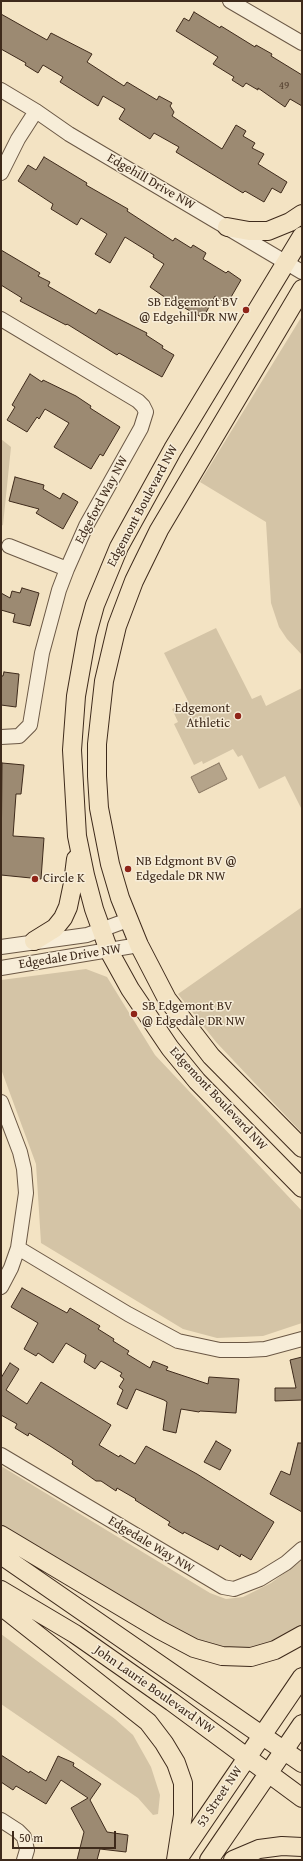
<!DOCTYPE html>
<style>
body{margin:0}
#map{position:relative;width:303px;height:1861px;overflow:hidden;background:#f3e3c3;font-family:"Gentium Book Plus",serif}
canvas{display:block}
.frame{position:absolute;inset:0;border:2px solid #3e2a1b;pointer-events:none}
.scale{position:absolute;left:12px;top:1831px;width:104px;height:18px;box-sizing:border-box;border:2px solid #3e2a1b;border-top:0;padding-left:5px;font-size:12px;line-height:14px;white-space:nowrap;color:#3e2a1b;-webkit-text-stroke:3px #f7edd8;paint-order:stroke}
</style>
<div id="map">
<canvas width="303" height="1861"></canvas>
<div class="frame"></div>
<div class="scale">50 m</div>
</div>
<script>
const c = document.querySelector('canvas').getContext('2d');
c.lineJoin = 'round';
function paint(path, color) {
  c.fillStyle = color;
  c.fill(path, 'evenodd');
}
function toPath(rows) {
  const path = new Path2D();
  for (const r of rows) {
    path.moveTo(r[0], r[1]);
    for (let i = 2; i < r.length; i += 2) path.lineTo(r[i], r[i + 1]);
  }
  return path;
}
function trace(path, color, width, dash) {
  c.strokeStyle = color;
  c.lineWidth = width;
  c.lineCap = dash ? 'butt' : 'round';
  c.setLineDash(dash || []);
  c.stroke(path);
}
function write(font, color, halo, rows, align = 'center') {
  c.font = font + ' "Gentium Book Plus",serif';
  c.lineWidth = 3;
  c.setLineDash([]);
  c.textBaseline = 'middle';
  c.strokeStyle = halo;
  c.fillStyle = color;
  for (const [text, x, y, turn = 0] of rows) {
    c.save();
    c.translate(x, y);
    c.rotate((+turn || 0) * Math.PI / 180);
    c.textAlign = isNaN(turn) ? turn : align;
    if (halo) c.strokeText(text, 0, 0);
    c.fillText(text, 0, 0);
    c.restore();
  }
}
paint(toPath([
 [302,316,302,655,287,639,279,627,271,603,266,522,200,482],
 [1,439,11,447,3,525,1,526],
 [216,628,252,699,261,695,266,706,302,688,302,810,285,776,259,789,242,755,238,757,233,749,203,764,202,761,194,765,174,724,178,722,172,709,188,701,164,653],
 [302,907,302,1133,216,1042,178,994],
 [86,969,107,977,155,1055,302,1211,302,1323,263,1336,217,1338,183,1329,41,1243,36,1164,1,1069,1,980],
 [1,1466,210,1593,226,1599,243,1597,271,1583,302,1560,302,1625,276,1641,245,1649,223,1649,192,1642,1,1527],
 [1,1634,115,1719,133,1735,151,1767,160,1795,158,1814,153,1815,138,1798,1,1704]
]), '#d4c4a6');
const water = toPath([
 [219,763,227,779,199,793,191,777,219,763]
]);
paint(water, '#b5a48a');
trace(water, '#85735e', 1);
const building = toPath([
 [194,12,220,28,221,26,255,47,256,45,272,54,271,56,302,75,302,106,290,99,285,107,258,88,258,90,246,83,243,87,232,80,234,77,213,64,218,57,176,31,184,18,189,21,194,12],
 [1,14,47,40,51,33,92,54,87,62,124,86,127,82,157,100,159,96,172,103,170,106,174,112,172,116,222,149,236,125,246,131,243,136,255,143,252,148,264,154,258,164,287,182,281,193,272,188,264,202,245,191,243,193,176,152,179,147,154,133,150,139,119,119,125,109,103,96,98,106,60,82,63,77,43,65,38,73,25,65,26,63,1,49,1,14],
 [44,157,87,183,86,185,128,209,127,211,173,241,175,238,191,248,193,245,206,253,203,259,226,273,228,271,241,280,227,304,215,296,203,318,163,296,150,287,164,264,153,257,154,255,125,237,110,263,95,254,107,234,81,218,77,225,51,209,53,204,18,181,28,165,36,170,44,157],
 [1,250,40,273,38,276,50,282,48,286,96,314,99,309,147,333,146,335,163,346,162,348,174,355,162,377,119,353,117,355,67,324,66,325,20,301,22,298,1,285,1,250],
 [30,374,42,382,43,380,76,396,91,406,90,408,120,427,103,456,100,454,91,469,54,447,69,423,45,409,39,419,37,417,27,432,7,420,15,407,12,405,30,374],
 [15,477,44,485,43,489,60,499,63,493,78,502,63,529,36,513,39,509,9,501,15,477],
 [22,588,39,593,30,626,13,622,15,614,1,610,1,593,10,598,12,591,20,593,22,588],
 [4,672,19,674,16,707,1,705,1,676,3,676,4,672],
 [2,763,24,765,21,794,16,794,13,836,44,838,41,879,1,875,2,763],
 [22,1288,67,1313,70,1308,100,1326,98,1329,114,1339,113,1341,129,1351,127,1354,150,1368,153,1361,168,1367,166,1370,208,1384,209,1377,239,1379,236,1413,200,1411,199,1412,181,1409,176,1433,163,1430,167,1402,164,1400,136,1389,127,1409,117,1404,123,1390,119,1387,124,1379,120,1376,122,1373,101,1361,95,1369,84,1362,86,1355,66,1343,53,1363,38,1353,36,1356,24,1349,38,1323,11,1307,22,1288],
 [302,1357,302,1400,275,1401,275,1388,296,1388,290,1360,302,1357],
 [10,1363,19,1369,6,1390,27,1404,41,1382,111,1425,99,1445,119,1457,120,1455,135,1464,146,1446,197,1474,274,1522,251,1560,241,1554,240,1557,220,1545,218,1550,184,1532,183,1534,168,1525,170,1522,135,1500,136,1499,117,1488,116,1491,101,1481,96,1481,72,1464,73,1461,50,1446,29,1433,28,1436,15,1428,17,1424,1,1415,1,1378,10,1363],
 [216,1441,231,1450,220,1470,204,1462,216,1441],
 [298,1443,302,1443,302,1512,270,1494,281,1471,290,1475,298,1443],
 [1,1755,29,1773,30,1771,46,1781,58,1756,74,1763,73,1766,101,1784,90,1800,107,1832,128,1835,126,1852,100,1849,97,1860,77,1860,84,1832,71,1808,88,1798,61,1780,46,1804,16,1786,13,1790,1,1782,1,1755]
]);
paint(building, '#9c8a72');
trace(building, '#3e2a1b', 1);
const minor = toPath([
 [230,1,302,43],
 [1,90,36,111,69,134,302,272],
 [1,173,18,139,36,111],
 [1,319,138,401,143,406,146,412,141,428,86,526,67,569,59,590,42,653,30,725,19,736,1,737],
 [9,546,67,569],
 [1,947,87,935,128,920],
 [1,968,139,945],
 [1,1102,20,1152,24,1169,26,1193,18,1248,11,1268,1,1287],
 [18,1248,128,1314,178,1341,220,1350,247,1350,265,1349,302,1339],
 [1,1455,223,1587,234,1589,260,1579,286,1563,302,1549],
 [1,1820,18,1831,24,1837,27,1850,24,1860]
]);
const major = toPath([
 [227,227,249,231,268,231,290,222,302,214],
 [302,236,173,449,119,547,95,605,87,634,76,696,72,750,77,836,85,875,94,909,109,951,130,989,170,1048,197,1081,302,1188],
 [302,289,159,530,134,581,117,626,104,681,97,744,97,776,99,808,110,864,120,898,139,945,167,999,211,1056,302,1148],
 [34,941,55,928,63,918,68,907,73,883,76,859],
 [1,1535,160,1630,194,1648,222,1656,251,1657,275,1650,302,1635],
 [1,1555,302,1763],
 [1,1590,75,1634,172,1702,302,1798],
 [1,1606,148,1722,164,1743,176,1763,183,1783,183,1815,176,1860],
 [178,1859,302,1677],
 [209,1860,302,1724],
 [233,1860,259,1849,282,1846,302,1847]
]);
trace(minor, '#6b5845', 16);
trace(major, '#3e2a1b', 20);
trace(minor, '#f7edd8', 14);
trace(major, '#f3e3c3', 18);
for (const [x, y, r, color] of [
 [246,310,4,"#8f2418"],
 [238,716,4,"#8f2418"],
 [128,869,4,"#8f2418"],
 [35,879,4,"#8f2418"],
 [134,1014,4,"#8f2418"]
]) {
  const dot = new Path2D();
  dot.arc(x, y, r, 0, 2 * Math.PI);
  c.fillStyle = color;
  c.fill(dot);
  trace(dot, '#f7edd8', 1.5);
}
write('11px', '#564231', null, [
 ["49",284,86]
]);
write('13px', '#3e2a1b', '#f7edd8', [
 ["Edgehill Drive NW",151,182,30],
 ["Edgeford Way NW",102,500,-62],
 ["Edgemont Boulevard NW",143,506,-62],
 ["Edgedale Drive NW",70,957,-9],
 ["Edgemont Boulevard NW",218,1099,47],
 ["Edgedale Way NW",151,1545,31],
 ["John Laurie Boulevard NW",154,1690,35],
 ["53 Street NW",220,1797,-56]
]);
write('13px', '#3e2a1b', '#f7edd8', [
 ["SB Edgemont BV",238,303,"right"],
 ["@ Edgehill DR NW",238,318,"right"],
 ["Edgemont",230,709,"right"],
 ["Athletic",230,724,"right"],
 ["NB Edgmont BV @",136,862],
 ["Edgedale DR NW",136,877],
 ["Circle K",43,879],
 ["SB Edgemont BV",142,1007],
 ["@ Edgedale DR NW",142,1022]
], 'left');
</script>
